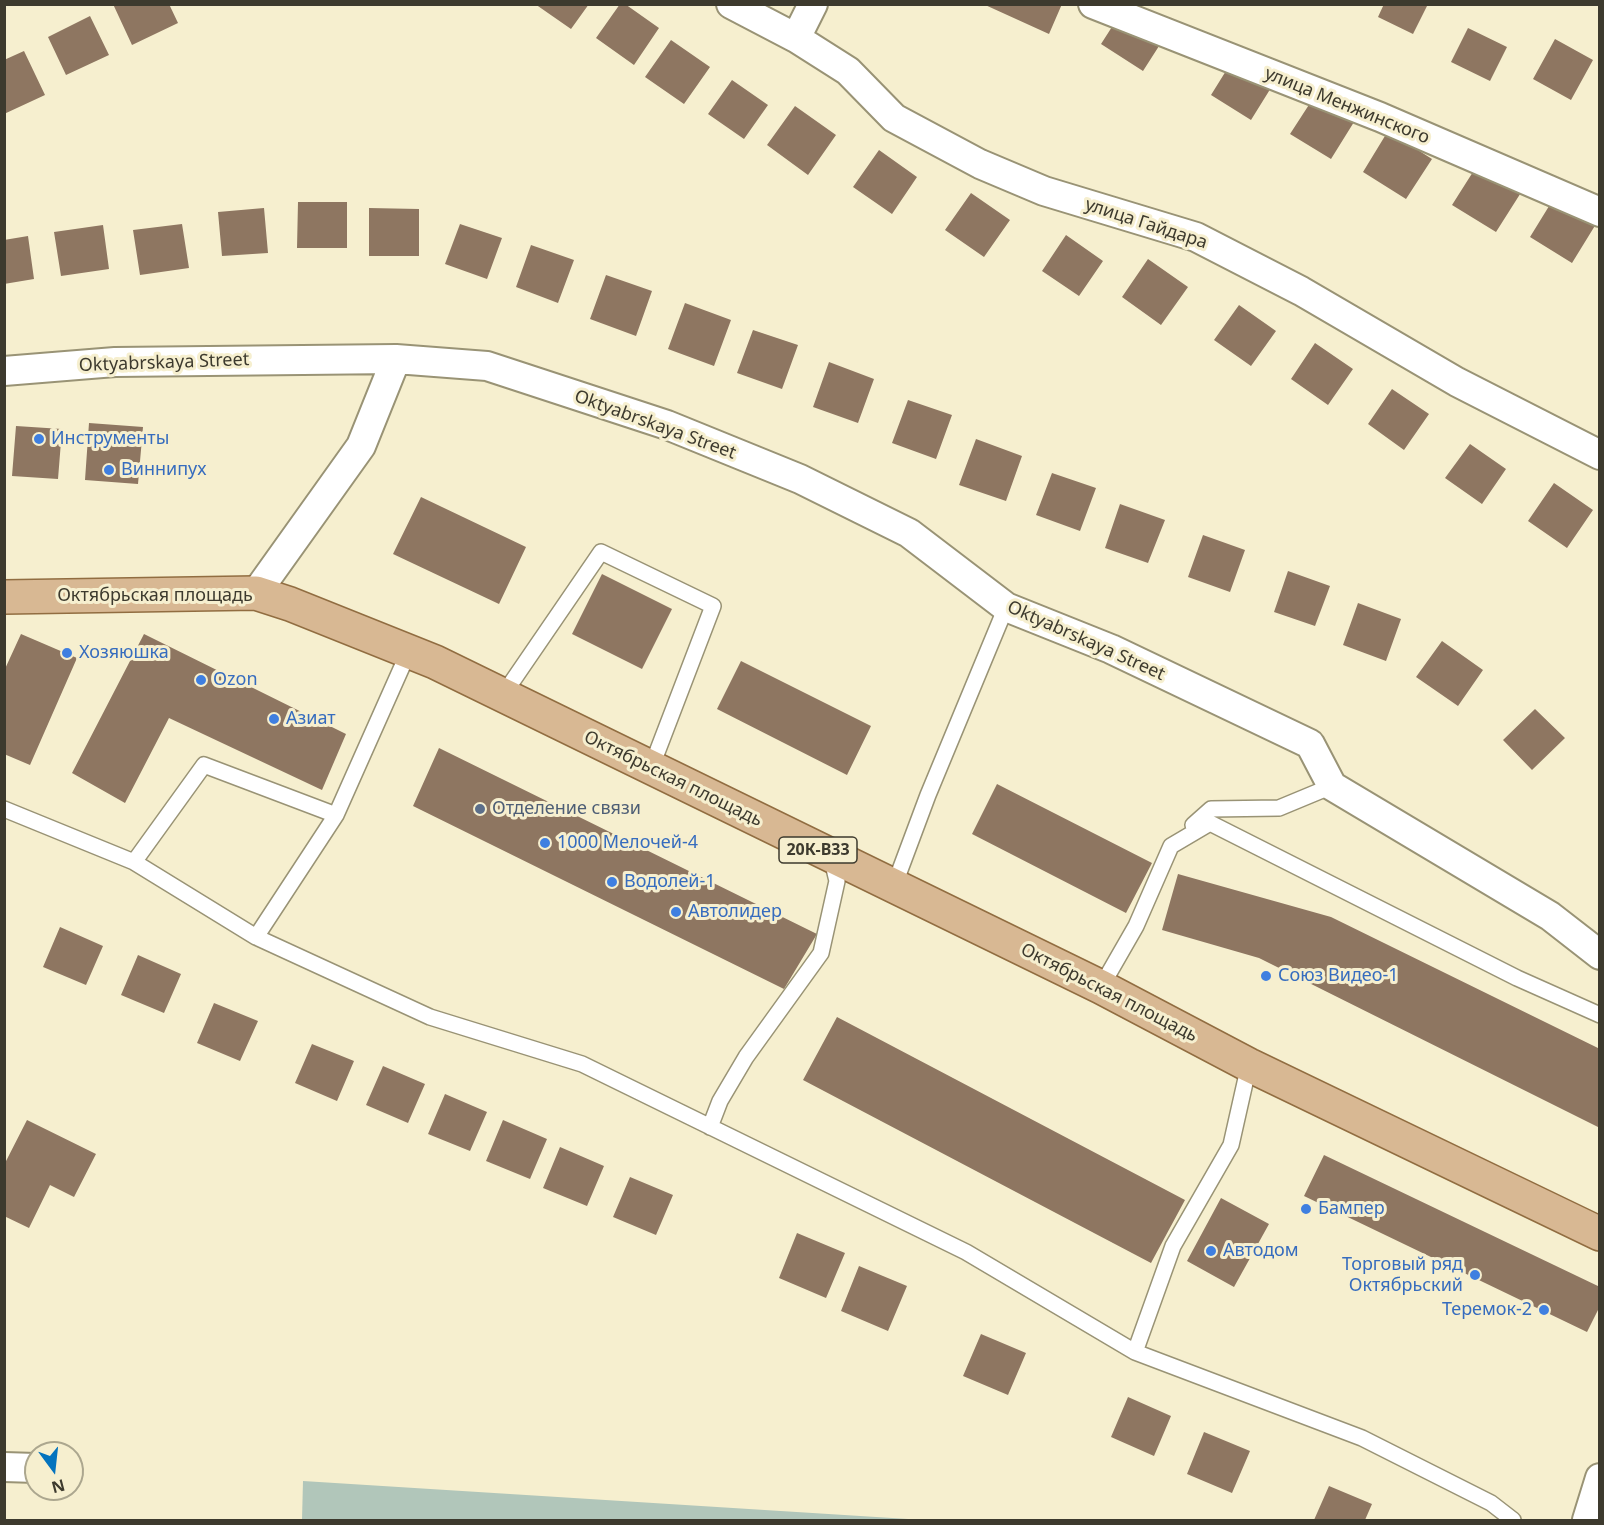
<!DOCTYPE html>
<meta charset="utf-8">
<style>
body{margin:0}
#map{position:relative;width:1604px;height:1525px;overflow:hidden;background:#f6efcf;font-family:"Noto Sans",sans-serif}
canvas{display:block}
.frame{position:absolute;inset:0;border:6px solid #3d3a2e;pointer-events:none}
.north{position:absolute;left:24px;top:1441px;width:60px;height:60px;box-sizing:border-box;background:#f6efcf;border:2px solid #aca78f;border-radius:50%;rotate:165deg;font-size:16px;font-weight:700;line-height:24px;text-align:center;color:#3d3a2e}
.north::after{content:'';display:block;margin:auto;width:21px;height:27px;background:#0473be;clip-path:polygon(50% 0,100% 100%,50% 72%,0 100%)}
</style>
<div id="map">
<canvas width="1604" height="1525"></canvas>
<div class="frame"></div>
<div class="north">N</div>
</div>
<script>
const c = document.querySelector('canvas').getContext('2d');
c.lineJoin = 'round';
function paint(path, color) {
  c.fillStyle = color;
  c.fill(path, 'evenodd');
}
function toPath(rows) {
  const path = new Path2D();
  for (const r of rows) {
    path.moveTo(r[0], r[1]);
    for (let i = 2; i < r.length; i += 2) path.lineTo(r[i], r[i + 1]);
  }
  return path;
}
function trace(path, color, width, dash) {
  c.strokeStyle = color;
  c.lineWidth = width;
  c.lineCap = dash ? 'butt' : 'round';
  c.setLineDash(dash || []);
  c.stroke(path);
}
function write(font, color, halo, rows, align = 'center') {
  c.font = font + ' "Noto Sans",sans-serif';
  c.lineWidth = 6;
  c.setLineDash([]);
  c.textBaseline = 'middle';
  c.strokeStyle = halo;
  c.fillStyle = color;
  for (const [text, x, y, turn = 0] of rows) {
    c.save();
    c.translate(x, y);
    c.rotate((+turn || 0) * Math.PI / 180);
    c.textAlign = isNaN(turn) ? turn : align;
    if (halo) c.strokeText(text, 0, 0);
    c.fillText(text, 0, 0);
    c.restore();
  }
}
paint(toPath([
 [303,1481,924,1520,302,1520]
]), '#b1c6ba');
paint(toPath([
 [113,4,169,4,178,23,132,45],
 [535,4,589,4,571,29],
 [620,4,625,4,659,28,634,65,596,38],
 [983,4,1062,4,1049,34],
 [1384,4,1428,4,1413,34,1378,17],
 [1126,5,1168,32,1143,71,1101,44],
 [90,16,109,55,66,75,48,37],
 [1468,28,1507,47,1490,81,1451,62],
 [1555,39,1593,60,1571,100,1533,79],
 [671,40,710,67,684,104,645,77],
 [24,51,45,95,4,114,4,60],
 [1234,58,1274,83,1251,120,1211,95],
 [732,80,768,105,744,139,708,114],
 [1314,97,1354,122,1331,159,1290,134],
 [795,106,836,135,808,175,767,145],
 [1388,131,1432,159,1406,199,1363,172],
 [879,150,917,177,892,214,853,187],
 [1478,164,1522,191,1496,232,1452,205],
 [971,193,1010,220,984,257,945,230],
 [1554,198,1596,224,1572,263,1530,237],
 [298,202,347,202,347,248,297,248],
 [264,208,268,253,222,256,218,212],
 [369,208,419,209,419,256,369,256],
 [182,224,189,268,140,275,133,230],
 [460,224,502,238,487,279,445,264],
 [103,225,109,269,61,276,54,232],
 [1066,235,1103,261,1079,296,1042,271],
 [28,236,34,279,4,284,4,240],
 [531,245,574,260,558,303,516,287],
 [1148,259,1188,287,1161,325,1122,297],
 [606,275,652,291,636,336,590,319],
 [685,303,731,320,714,366,668,349],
 [1239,305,1276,331,1251,366,1214,340],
 [753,330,798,345,782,389,737,373],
 [1315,343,1353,369,1328,405,1291,379],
 [829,362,874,379,858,423,813,407],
 [1392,389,1429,414,1404,450,1368,424],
 [908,400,952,415,936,459,892,443],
 [89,423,143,427,138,484,85,480],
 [16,426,62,429,58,479,12,476],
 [976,439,1022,456,1006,501,959,485],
 [1470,444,1506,469,1482,504,1445,478],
 [1052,473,1096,488,1080,531,1036,515],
 [1554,483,1593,510,1567,548,1528,521],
 [421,497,526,547,499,604,393,554],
 [1120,504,1165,520,1148,563,1105,548],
 [1203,535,1245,550,1230,592,1188,577],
 [1288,571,1330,586,1315,626,1274,612],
 [602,574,672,609,642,669,572,634],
 [1358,603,1401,619,1386,661,1343,645],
 [21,634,77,658,30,765,4,754,4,671],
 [144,634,346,734,322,790,169,718,125,803,72,773],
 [1442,641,1483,670,1458,706,1416,677],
 [741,661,871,726,847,775,717,709],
 [1535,709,1565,738,1532,770,1503,740],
 [439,748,817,934,784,989,413,806],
 [997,784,1152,863,1126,913,972,834],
 [1178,874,1331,917,1600,1049,1600,1128,1259,958,1162,930],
 [60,927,103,946,86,985,43,967],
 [138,955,181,974,164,1013,121,995],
 [214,1003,258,1021,240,1061,197,1043],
 [837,1017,1185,1200,1151,1263,803,1080],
 [312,1044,354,1061,337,1101,295,1083],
 [383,1066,425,1084,408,1123,366,1105],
 [445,1094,487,1112,470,1151,428,1134],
 [27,1120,96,1154,74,1197,50,1185,29,1228,4,1216,4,1165],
 [503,1120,547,1139,530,1179,486,1161],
 [560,1147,604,1166,587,1206,543,1188],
 [1324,1155,1600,1287,1600,1306,1587,1332,1304,1196],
 [630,1177,673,1195,656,1235,613,1217],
 [1221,1198,1269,1224,1234,1287,1187,1261],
 [797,1233,845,1253,826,1298,779,1278],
 [859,1266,907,1286,888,1331,841,1311],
 [981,1334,1026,1353,1008,1395,963,1376],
 [1128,1397,1171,1416,1154,1456,1111,1437],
 [1204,1432,1250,1451,1232,1493,1187,1474],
 [1329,1486,1372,1504,1365,1520,1314,1520]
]), '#8e7661');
const lane = toPath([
 [503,695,601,552,713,606,651,768],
 [4,809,134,862,256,937,430,1017,582,1064,966,1252,1135,1352,1362,1438,1491,1503,1513,1520],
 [1193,825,1211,809,1279,808,1332,786],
 [134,862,204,765,336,815],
 [894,886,928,795,1006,607],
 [256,937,336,815,409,651],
 [1101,987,1136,926,1171,846,1210,823,1517,978,1600,1015],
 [710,1127,720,1101,746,1057,821,953,837,881,831,856],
 [1135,1352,1173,1246,1231,1145,1249,1065]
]);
const street = toPath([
 [731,4,796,38,848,71,894,118,980,164,1044,191,1196,237,1301,291,1457,382,1600,455],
 [1093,4,1380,117,1600,212],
 [796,38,813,4],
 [4,371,115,362,396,359,487,366,667,425,800,479,909,533,1006,607,1111,649,1310,744,1332,786,1550,916,1600,955],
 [256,593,361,446,396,359],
 [4,1467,36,1468],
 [1587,1520,1600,1478]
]);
const primary = toPath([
 [4,597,256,593,290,604,435,662,1101,987,1249,1065,1600,1234]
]);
trace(lane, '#999375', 18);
trace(street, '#999375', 32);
trace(primary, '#916d41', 36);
trace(lane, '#fff', 15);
trace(street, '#fff', 28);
trace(primary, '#d8b893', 33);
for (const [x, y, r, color] of [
 [39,439,6,"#3f7fe0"],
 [109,470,6,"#3f7fe0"],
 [67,653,6,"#3f7fe0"],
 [201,680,6,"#3f7fe0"],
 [274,719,6,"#3f7fe0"],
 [480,809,6,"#5c6f8a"],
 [545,843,6,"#3f7fe0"],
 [612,882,6,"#3f7fe0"],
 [676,912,6,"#3f7fe0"],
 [1266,976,6,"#3f7fe0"],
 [1306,1209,6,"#3f7fe0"],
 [1211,1251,6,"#3f7fe0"],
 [1475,1275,6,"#3f7fe0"],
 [1544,1310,6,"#3f7fe0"]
]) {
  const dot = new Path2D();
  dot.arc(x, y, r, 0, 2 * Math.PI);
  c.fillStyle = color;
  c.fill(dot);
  trace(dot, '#f6efcf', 2);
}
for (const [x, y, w] of [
 [818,850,78]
]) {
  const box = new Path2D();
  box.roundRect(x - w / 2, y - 13, w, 26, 4.5);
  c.fillStyle = '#f6efcf';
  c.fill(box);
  trace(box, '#3d3a2e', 1.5);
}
write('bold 16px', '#3d3a2e', null, [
 ["20К-В33",818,850]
]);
write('18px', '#3d3a2e', '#f6efcf', [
 ["улица Менжинского",1347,106,22],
 ["улица Гайдара",1146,224,18],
 ["Oktyabrskaya Street",164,363,-2],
 ["Oktyabrskaya Street",655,425,20],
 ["Октябрьская площадь",155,596],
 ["Oktyabrskaya Street",1086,641,24],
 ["Октябрьская площадь",673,779,26],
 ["Октябрьская площадь",1109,993,27]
]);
write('18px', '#366cbe', '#f6efcf', [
 ["Инструменты",51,439],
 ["Виннипух",121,470],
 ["Хозяюшка",79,653],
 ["Ozon",213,680],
 ["Азиат",286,719],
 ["1000 Мелочей-4",557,843],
 ["Водолей-1",624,882],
 ["Автолидер",688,912],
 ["Союз Видео-1",1278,976],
 ["Бампер",1318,1209],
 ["Автодом",1223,1251],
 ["Торговый ряд",1463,1265,"right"],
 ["Октябрьский",1463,1286,"right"],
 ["Теремок-2",1532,1310,"right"]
], 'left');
write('18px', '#4e5e75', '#f6efcf', [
 ["Отделение связи",492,809]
], 'left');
</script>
